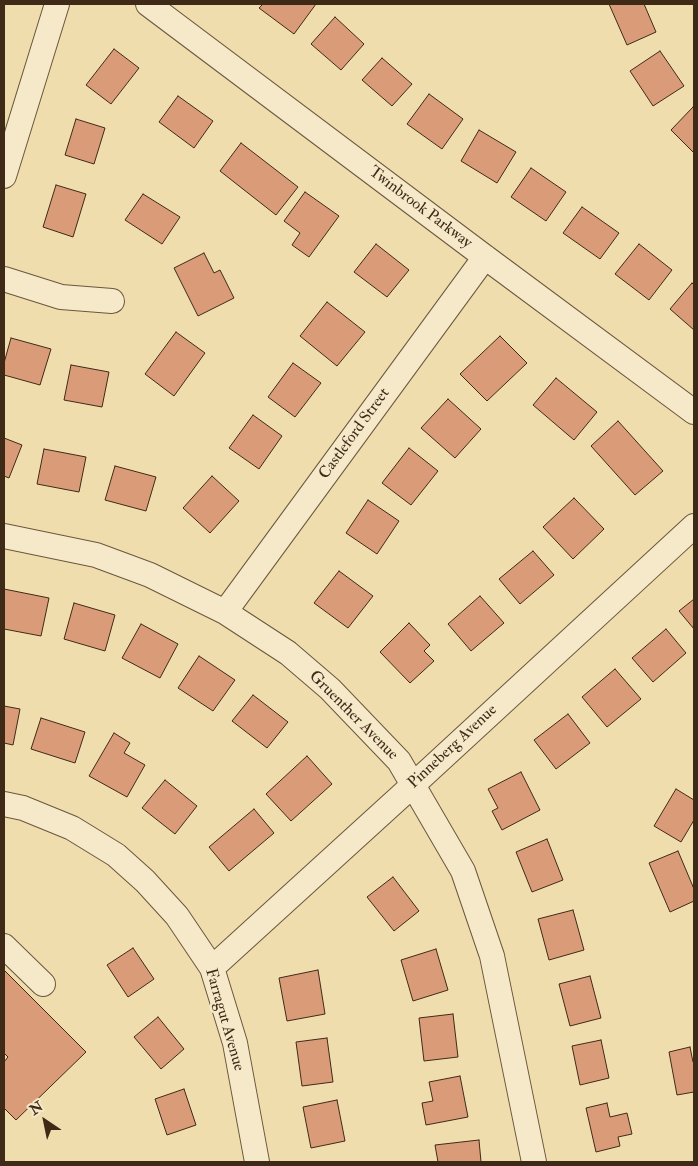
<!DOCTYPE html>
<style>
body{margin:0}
#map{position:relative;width:698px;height:1166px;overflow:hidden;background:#f0ddad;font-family:"IM FELL Double Pica",serif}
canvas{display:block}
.frame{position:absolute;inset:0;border:5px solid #3f2a17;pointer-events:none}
.north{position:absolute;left:20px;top:1096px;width:50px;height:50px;-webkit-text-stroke:4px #f5e9ca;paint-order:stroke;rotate:326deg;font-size:14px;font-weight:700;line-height:20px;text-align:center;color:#3f2a17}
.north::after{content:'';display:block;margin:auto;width:18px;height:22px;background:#3f2a17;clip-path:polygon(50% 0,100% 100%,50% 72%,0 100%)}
</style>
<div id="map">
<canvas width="698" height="1166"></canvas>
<div class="frame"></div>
<div class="north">N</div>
</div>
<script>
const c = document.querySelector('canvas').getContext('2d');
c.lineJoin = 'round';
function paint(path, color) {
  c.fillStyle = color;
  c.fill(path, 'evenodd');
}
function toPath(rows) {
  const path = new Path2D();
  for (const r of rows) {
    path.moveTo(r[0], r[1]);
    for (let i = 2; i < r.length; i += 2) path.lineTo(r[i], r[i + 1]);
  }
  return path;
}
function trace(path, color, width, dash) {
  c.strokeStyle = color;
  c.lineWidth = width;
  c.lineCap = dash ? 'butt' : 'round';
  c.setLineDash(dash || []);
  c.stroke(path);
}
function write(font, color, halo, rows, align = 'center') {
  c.font = font + ' "IM FELL Double Pica",serif';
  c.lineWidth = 5;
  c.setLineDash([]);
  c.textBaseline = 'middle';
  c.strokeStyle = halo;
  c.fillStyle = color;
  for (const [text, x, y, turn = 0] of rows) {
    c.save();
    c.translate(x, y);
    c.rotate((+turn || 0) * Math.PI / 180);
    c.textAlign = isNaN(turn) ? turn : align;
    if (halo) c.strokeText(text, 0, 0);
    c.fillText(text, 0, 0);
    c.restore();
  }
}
const building = toPath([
 [263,4,316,4,294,34,259,8,263,4],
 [609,4,644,4,656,32,627,45,609,4],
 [335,17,364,44,341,70,311,44,335,17],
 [114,49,139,68,111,104,86,85,114,49],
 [660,51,684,86,653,106,630,71,660,51],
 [382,58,412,84,392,106,362,80,382,58],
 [429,94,463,119,442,149,407,124,429,94],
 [178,96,213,121,194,148,159,122,178,96],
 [693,107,694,107,694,153,671,130,693,107],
 [76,119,105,128,94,164,65,155,76,119],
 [479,130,516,152,497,183,461,161,479,130],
 [241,143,298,187,276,215,220,171,241,143],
 [531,168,566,192,546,221,511,197,531,168],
 [56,185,86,194,73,237,43,227,56,185],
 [305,192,339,216,309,257,292,245,300,233,284,221,305,192],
 [143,194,180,217,162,244,125,220,143,194],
 [582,207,619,233,600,259,563,233,582,207],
 [376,244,409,270,387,297,354,272,376,244],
 [639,244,672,270,649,300,615,274,639,244],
 [204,253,214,273,220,270,234,298,198,316,174,268,204,253],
 [692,283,694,285,694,330,670,309,692,283],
 [327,302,365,332,337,366,300,336,327,302],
 [176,332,205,353,174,396,145,374,176,332],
 [500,336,527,363,487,401,460,374,500,336],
 [11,338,51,349,40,385,4,375,4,363,11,338],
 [293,363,321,383,295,417,268,397,293,363],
 [71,365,109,372,102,407,64,400,71,365],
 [556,378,597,412,574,440,533,405,556,378],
 [448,399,481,429,455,458,421,428,448,399],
 [253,415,282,436,259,469,229,448,253,415],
 [618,421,663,471,635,495,591,446,618,421],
 [4,438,22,445,9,478,4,476,4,438],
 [409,448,438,471,411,505,382,483,409,448],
 [44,449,86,457,79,492,37,484,44,449],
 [115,466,156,477,146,511,105,500,115,466],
 [212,476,239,501,210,533,183,508,212,476],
 [574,498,604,529,573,559,543,527,574,498],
 [368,500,399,521,377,554,346,533,368,500],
 [533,551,554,575,520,604,499,579,533,551],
 [339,571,373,596,348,628,314,603,339,571],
 [4,589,49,598,41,636,4,629,4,589],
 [480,596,504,623,471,651,448,624,480,596],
 [694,599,694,629,679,611,694,599],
 [74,603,115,615,105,651,64,639,74,603],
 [409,623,430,645,424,651,434,661,410,683,380,652,409,623],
 [141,624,178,644,160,678,122,658,141,624],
 [666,629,686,653,653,682,632,658,666,629],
 [199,656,235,680,213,711,178,688,199,656],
 [615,669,641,699,607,727,582,697,615,669],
 [253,695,288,722,267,748,232,721,253,695],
 [4,706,20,709,13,745,4,743,4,706],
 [568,714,590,743,556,769,534,740,568,714],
 [41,718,85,732,75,763,31,749,41,718],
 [114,733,130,743,124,753,145,765,127,797,89,776,114,733],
 [307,756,332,784,291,821,266,794,307,756],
 [521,772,540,810,502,830,492,811,498,808,488,789,521,772],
 [165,780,197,806,175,834,142,808,165,780],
 [676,789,694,800,694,820,681,842,654,826,676,789],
 [254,809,274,833,229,871,209,847,254,809],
 [547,839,563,880,532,892,516,852,547,839],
 [678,851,694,889,694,901,670,912,649,863,678,851],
 [393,877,419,911,394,931,367,897,393,877],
 [573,910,584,950,549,960,538,919,573,910],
 [133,948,154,979,128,997,107,965,133,948],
 [436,949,448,990,413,1001,401,960,436,949],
 [4,970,86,1052,16,1120,4,1108,4,1062,8,1057,4,1053,4,970],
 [318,970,325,1014,287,1021,279,978,318,970],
 [590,976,601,1018,570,1026,559,984,590,976],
 [453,1014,458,1057,424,1061,419,1018,453,1014],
 [158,1017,184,1049,161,1069,134,1037,158,1017],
 [327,1038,333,1082,302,1086,296,1042,327,1038],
 [601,1040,609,1078,580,1085,572,1046,601,1040],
 [690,1047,693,1062,694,1062,694,1092,677,1095,669,1052,690,1047],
 [460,1076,468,1117,426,1125,422,1103,433,1101,429,1082,460,1076],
 [184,1089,196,1125,167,1135,155,1099,184,1089],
 [337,1100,345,1141,311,1148,303,1107,337,1100],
 [607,1103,610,1117,627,1113,632,1134,618,1137,620,1146,596,1152,586,1108,607,1103],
 [479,1140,481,1162,438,1162,435,1145,479,1140]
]);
paint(building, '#da9b79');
trace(building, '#3f2a17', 1);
const minor = toPath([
 [148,4,485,257,694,412],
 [4,176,57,4],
 [4,279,61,297,112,301],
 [4,536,96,555,150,575,225,612,288,653,330,689,399,761,463,871,492,956,534,1162],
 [225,612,485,257],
 [4,804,23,808,72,828,116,855,145,881,177,916,212,968,235,1043,257,1162],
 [4,946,43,984],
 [212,968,413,785,694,526]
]);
trace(minor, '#6b573c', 26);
trace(minor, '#f5e9ca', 24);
write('16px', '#3f2a17', '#f5e9ca', [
 ["Twinbrook Parkway",420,208,37],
 ["Castleford Street",355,434,-54],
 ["Gruenther Avenue",353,716,45],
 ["Pinneberg Avenue",453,747,-43],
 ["Farragut Avenue",224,1020,74]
]);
</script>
